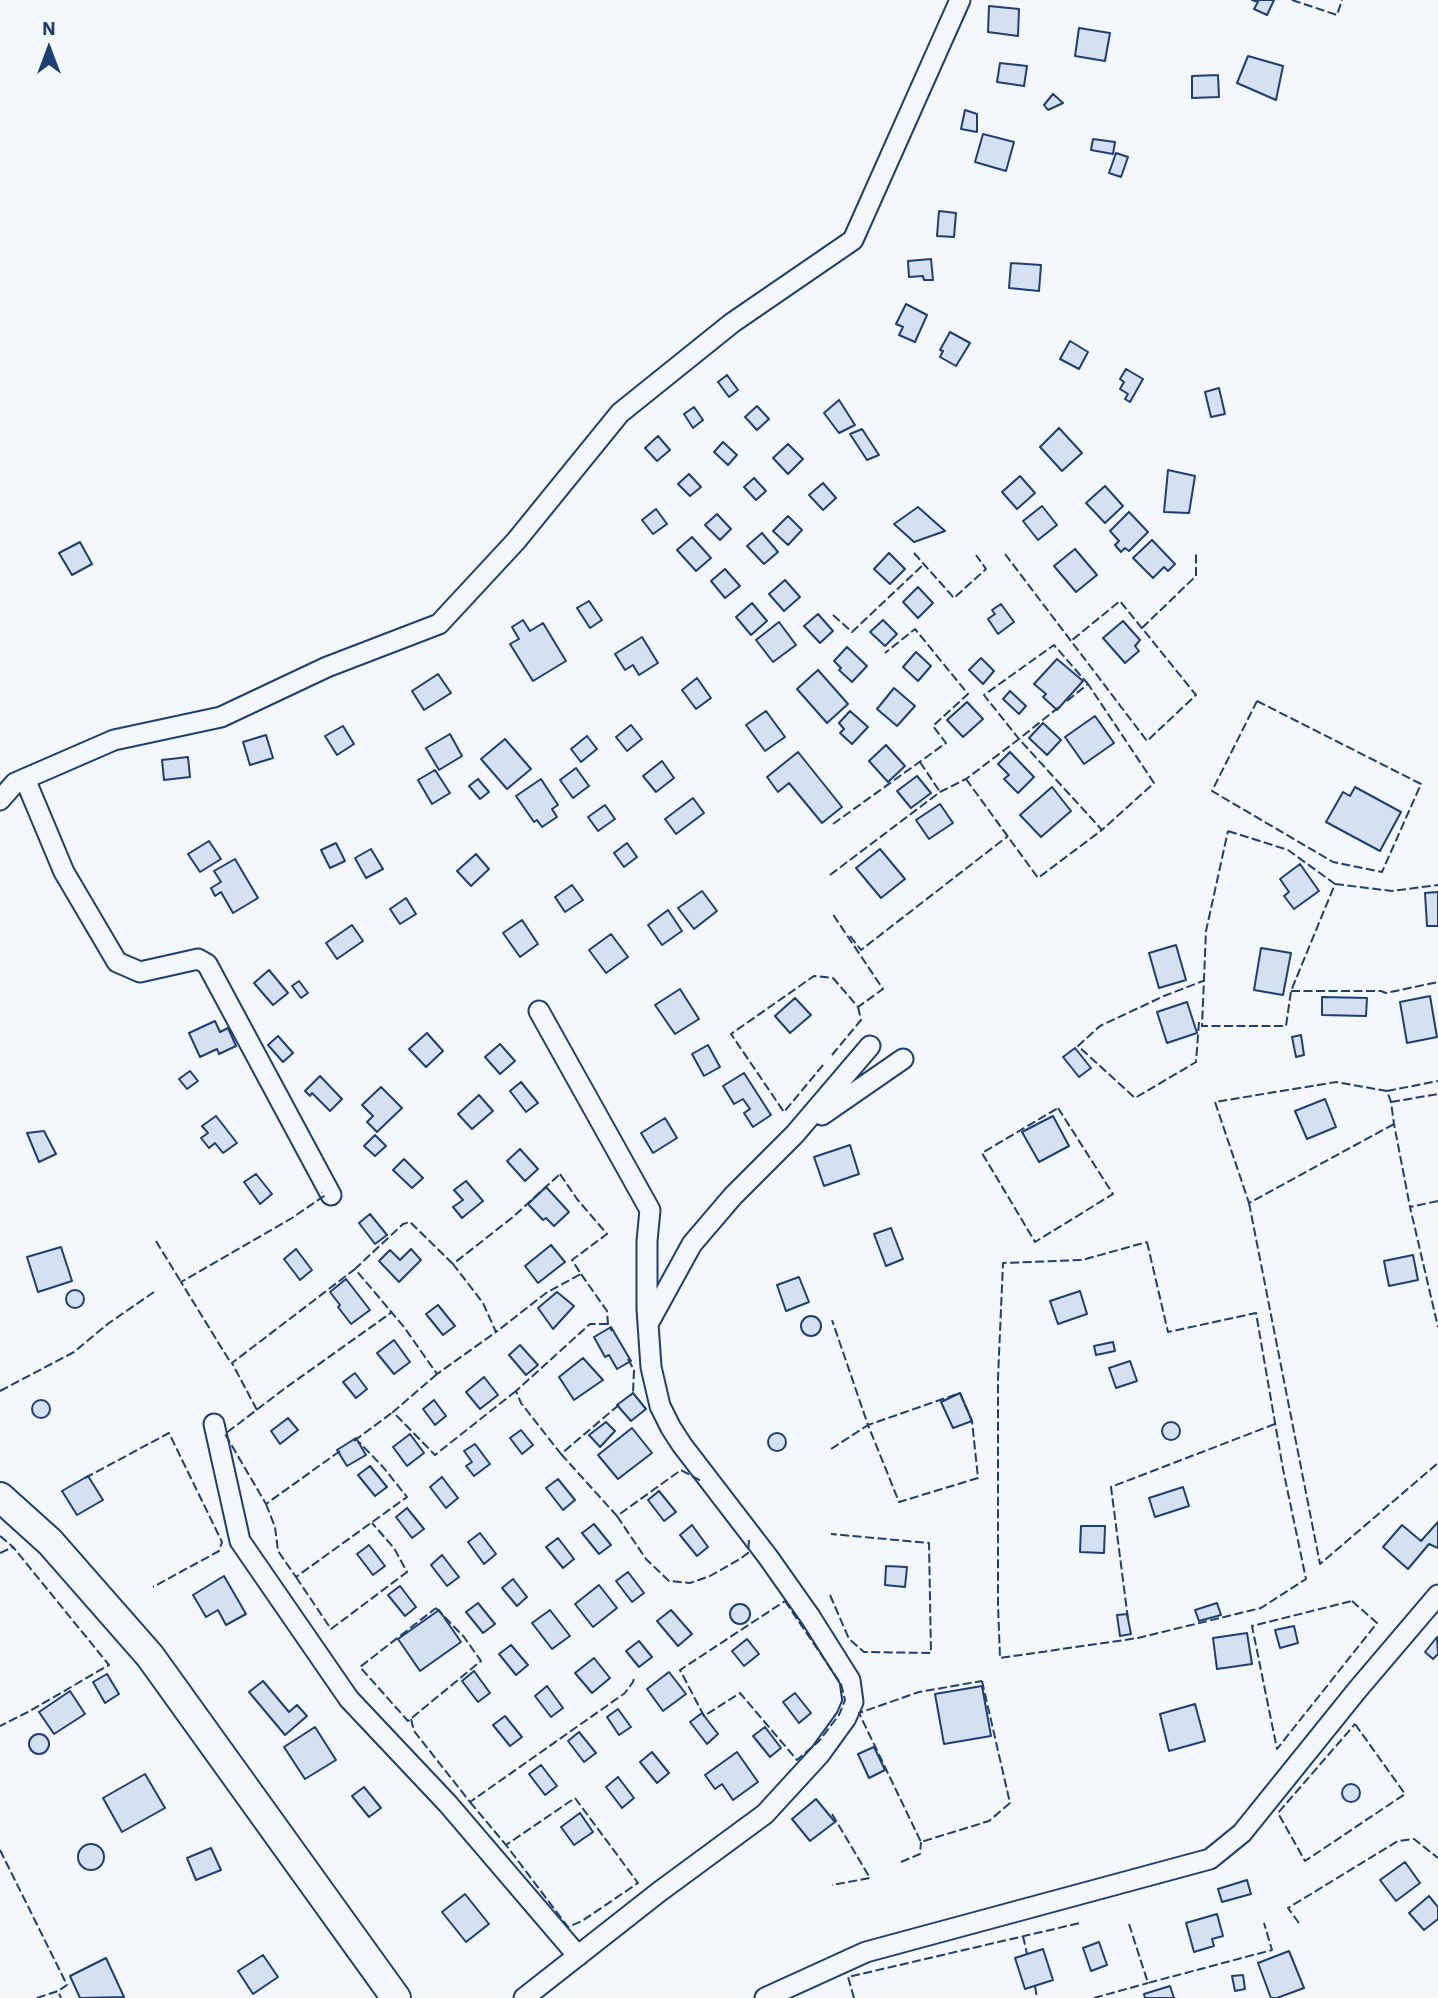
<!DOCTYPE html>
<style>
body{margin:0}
#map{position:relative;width:1438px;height:1998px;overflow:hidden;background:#f4f7fb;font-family:"IBM Plex Sans",sans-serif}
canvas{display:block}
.north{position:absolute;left:14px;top:14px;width:70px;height:70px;-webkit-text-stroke:5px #f4f7fb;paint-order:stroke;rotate:0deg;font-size:19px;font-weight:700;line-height:28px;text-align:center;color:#1d3f73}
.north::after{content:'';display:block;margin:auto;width:24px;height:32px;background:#1d3f73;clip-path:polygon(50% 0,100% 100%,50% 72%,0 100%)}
</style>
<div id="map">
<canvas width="1438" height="1998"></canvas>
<div class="north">N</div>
</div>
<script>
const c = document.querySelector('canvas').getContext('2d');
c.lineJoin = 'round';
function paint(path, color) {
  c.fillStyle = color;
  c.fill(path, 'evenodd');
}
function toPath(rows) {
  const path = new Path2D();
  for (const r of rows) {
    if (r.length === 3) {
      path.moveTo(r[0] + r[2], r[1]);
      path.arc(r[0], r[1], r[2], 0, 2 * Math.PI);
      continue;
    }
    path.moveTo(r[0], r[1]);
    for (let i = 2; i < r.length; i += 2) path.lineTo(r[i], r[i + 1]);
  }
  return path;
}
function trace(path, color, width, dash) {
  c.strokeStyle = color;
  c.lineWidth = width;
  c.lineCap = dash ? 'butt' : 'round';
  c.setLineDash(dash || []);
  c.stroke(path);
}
const building = toPath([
 [1252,0,1274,0,1267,15,1254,9,1258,2,1252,0],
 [989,6,1019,9,1018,36,988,32,989,6],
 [1079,28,1110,33,1105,61,1075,56,1079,28],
 [1248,56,1283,66,1276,100,1237,83,1248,56],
 [1000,63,1027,66,1024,86,997,82,1000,63],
 [1218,75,1219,97,1192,98,1192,76,1218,75],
 [1053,94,1063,103,1048,110,1044,105,1053,94],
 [965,110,977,114,977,132,961,129,965,110],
 [983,134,1014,142,1006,171,975,162,983,134],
 [1093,139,1115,142,1113,154,1091,150,1093,139],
 [1116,153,1128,157,1121,177,1109,173,1116,153],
 [939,211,956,213,954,237,937,236,939,211],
 [931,259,933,280,924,280,923,276,909,277,908,261,931,259],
 [1011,263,1041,265,1039,291,1009,288,1011,263],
 [906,304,927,315,915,342,899,335,903,327,896,324,906,304],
 [950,332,970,343,956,366,940,357,943,351,940,350,950,332],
 [1070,341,1088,352,1079,369,1060,359,1070,341],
 [1126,369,1143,379,1130,402,1125,399,1128,394,1120,389,1124,382,1120,379,1126,369],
 [727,375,738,390,729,397,718,382,727,375],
 [1219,388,1225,414,1211,417,1205,392,1219,388],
 [839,400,855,425,839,433,824,413,839,400],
 [757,406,769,419,757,430,745,417,757,406],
 [694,407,703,420,693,428,684,414,694,407],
 [1059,428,1082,453,1062,471,1040,447,1059,428],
 [862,429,879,455,867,460,850,434,862,429],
 [658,436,670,450,657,461,645,448,658,436],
 [723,442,737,455,728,465,714,452,723,442],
 [788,444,803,459,788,474,773,458,788,444],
 [1168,470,1195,476,1189,513,1164,512,1168,470],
 [689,474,701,487,690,496,678,484,689,474],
 [1020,476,1035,493,1017,509,1002,492,1020,476],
 [754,478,766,491,756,500,744,487,754,478],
 [823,483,836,498,823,510,809,495,823,483],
 [1105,486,1123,506,1105,523,1086,503,1105,486],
 [1042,506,1057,525,1038,540,1023,521,1042,506],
 [918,507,945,531,914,542,894,524,918,507],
 [656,509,667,524,653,534,642,520,656,509],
 [1129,512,1148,532,1129,551,1125,548,1121,552,1115,545,1119,541,1110,531,1129,512],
 [717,514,731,529,720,540,705,525,717,514],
 [788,516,802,530,788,545,773,531,788,516],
 [762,533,778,552,764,564,747,546,762,533],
 [692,537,711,558,696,571,677,550,692,537],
 [1152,540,1175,564,1168,571,1164,567,1153,578,1133,558,1152,540],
 [80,542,92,564,72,575,59,553,80,542],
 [1075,549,1097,575,1076,592,1054,566,1075,549],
 [889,553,905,569,890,584,874,569,889,553],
 [725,569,740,586,725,598,711,581,725,569],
 [785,580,800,597,784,611,769,594,785,580],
 [918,587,933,603,918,618,903,602,918,587],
 [589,601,602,620,590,628,577,608,589,601],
 [752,603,767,621,751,635,736,617,752,603],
 [1001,604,1014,622,998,634,988,619,995,614,992,610,1001,604],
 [818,614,833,631,820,643,804,626,818,614],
 [523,620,530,631,543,623,566,661,533,681,510,644,519,639,512,627,523,620],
 [883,620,897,634,885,646,870,632,883,620],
 [1123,621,1140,640,1135,646,1139,651,1125,663,1103,638,1123,621],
 [779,622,796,645,773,662,756,640,779,622],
 [642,637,658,663,639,675,633,665,625,670,615,654,642,637],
 [847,647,867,666,852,682,839,670,841,668,834,661,847,647],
 [916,652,931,666,918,681,903,667,916,652],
 [981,658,994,671,983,684,969,670,981,658],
 [1057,659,1083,681,1057,710,1043,697,1046,694,1034,684,1057,659],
 [818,670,848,704,827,723,797,689,818,670],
 [438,674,451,693,424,710,412,691,438,674],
 [697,678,711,698,696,709,682,690,697,678],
 [894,688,915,706,897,726,877,709,894,688],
 [1010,691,1026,706,1019,714,1003,699,1010,691],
 [967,702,983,719,963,737,947,720,967,702],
 [766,711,785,737,765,751,746,725,766,711],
 [850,711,868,727,852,744,840,733,844,729,839,723,850,711],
 [1095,716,1114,743,1084,764,1065,737,1095,716],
 [1043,723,1061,740,1047,755,1029,738,1043,723],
 [631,725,642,739,627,751,616,737,631,725],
 [343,726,354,744,337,755,325,736,343,726],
 [450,734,462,756,439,770,426,748,450,734],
 [266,735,273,758,250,765,243,742,266,735],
 [587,736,597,749,581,762,571,749,587,736],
 [505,739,531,769,507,789,481,759,505,739],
 [886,745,905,766,888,782,869,761,886,745],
 [798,752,842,807,822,823,789,783,778,792,767,777,798,752],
 [1010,752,1034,777,1018,793,1004,779,1009,775,998,764,1010,752],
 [188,757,190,777,164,780,162,760,188,757],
 [662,761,674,778,656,792,643,776,662,761],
 [576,768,589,786,573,798,560,780,576,768],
 [435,770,450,793,432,804,418,780,435,770],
 [917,776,931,793,911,808,897,791,917,776],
 [478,779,489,792,480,799,469,786,478,779],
 [541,779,558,805,552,809,557,817,542,827,537,820,534,822,516,796,541,779],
 [1052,787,1071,811,1041,837,1020,815,1052,787],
 [1355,787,1401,812,1380,851,1326,822,1343,792,1350,796,1355,787],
 [693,798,704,813,676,834,665,819,693,798],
 [940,804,953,823,929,839,916,820,940,804],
 [605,805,615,819,598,831,588,817,605,805],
 [209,841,221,859,200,872,188,854,209,841],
 [336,843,345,861,330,868,321,850,336,843],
 [627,843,637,857,624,867,614,853,627,843],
 [371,849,383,869,366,878,355,858,371,849],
 [880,849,905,879,881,898,856,868,880,849],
 [476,854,489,869,471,886,457,871,476,854],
 [235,859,258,898,233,913,221,892,215,896,211,888,221,882,214,871,235,859],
 [1300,864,1319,891,1294,909,1284,896,1289,892,1280,879,1300,864],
 [572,885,583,900,565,912,555,897,572,885],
 [702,891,717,911,694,929,678,908,702,891],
 [1438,892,1438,926,1427,926,1425,893,1438,892],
 [406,898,416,914,400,924,390,909,406,898],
 [668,910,682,931,662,945,648,925,668,910],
 [522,920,538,944,520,957,503,933,522,920],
 [352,925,363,941,337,959,326,943,352,925],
 [611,934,628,957,606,973,589,950,611,934],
 [1176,945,1186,980,1159,988,1149,953,1176,945],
 [1261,948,1291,953,1283,995,1254,990,1261,948],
 [269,970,288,993,273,1005,254,983,269,970],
 [299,981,308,993,301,998,292,986,299,981],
 [680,989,699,1019,675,1034,655,1005,680,989],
 [1430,996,1437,1037,1407,1043,1400,1002,1430,996],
 [1322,997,1367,998,1366,1016,1322,1015,1322,997],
 [795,998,811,1015,790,1033,775,1016,795,998],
 [1187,1002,1197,1033,1167,1043,1157,1012,1187,1002],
 [215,1021,220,1032,228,1028,236,1046,219,1054,217,1049,200,1057,189,1033,215,1021],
 [427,1033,443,1051,426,1067,409,1049,427,1033],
 [1301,1035,1304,1055,1296,1057,1292,1037,1301,1035],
 [278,1036,293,1053,283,1062,268,1045,278,1036],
 [500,1044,515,1061,500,1074,485,1057,500,1044],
 [708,1045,720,1067,704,1076,692,1054,708,1045],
 [1075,1048,1091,1068,1079,1077,1063,1057,1075,1048],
 [190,1071,198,1081,187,1089,179,1079,190,1071],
 [744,1073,771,1115,753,1127,744,1113,750,1109,743,1099,734,1104,723,1086,744,1073],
 [320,1076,342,1099,330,1111,312,1093,310,1096,305,1091,320,1076],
 [521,1082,538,1103,526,1112,510,1091,521,1082],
 [381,1087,402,1108,377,1132,367,1122,373,1116,362,1105,381,1087],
 [479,1095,493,1111,472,1129,458,1114,479,1095],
 [1325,1099,1336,1127,1307,1139,1295,1111,1325,1099],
 [216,1116,237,1143,223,1153,215,1143,209,1148,201,1138,208,1133,202,1126,216,1116],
 [1053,1116,1069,1146,1039,1162,1022,1132,1053,1116],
 [665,1118,677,1138,653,1153,641,1133,665,1118],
 [44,1131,56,1154,39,1162,27,1133,44,1131],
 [375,1135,386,1146,375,1156,364,1146,375,1135],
 [850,1145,859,1174,824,1186,814,1157,850,1145],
 [520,1149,538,1169,525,1181,507,1161,520,1149],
 [404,1159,423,1178,412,1188,393,1170,404,1159],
 [256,1174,272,1194,260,1204,244,1182,256,1174],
 [466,1181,483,1201,462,1218,453,1207,463,1200,454,1190,466,1181],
 [546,1187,569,1212,554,1226,546,1218,543,1220,528,1204,546,1187],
 [370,1214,387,1235,375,1244,359,1223,370,1214],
 [891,1228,903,1259,886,1266,874,1234,891,1228],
 [551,1245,565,1262,538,1283,525,1266,551,1245],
 [61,1247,72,1281,38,1292,27,1257,61,1247],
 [296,1249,312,1270,300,1280,284,1259,296,1249],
 [411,1249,421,1260,399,1282,379,1261,390,1250,400,1260,411,1249],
 [1413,1255,1418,1280,1389,1286,1384,1261,1413,1255],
 [799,1277,809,1302,786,1311,777,1285,799,1277],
 [346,1279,370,1310,351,1324,338,1307,340,1305,330,1292,346,1279],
 [75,1299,9],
 [1080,1291,1087,1314,1058,1324,1050,1301,1080,1291],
 [557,1292,574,1306,553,1329,538,1308,557,1292],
 [438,1305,455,1326,443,1335,426,1314,438,1305],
 [811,1326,10],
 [611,1327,631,1361,617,1369,609,1355,605,1357,594,1337,611,1327],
 [394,1340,410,1362,394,1374,377,1353,394,1340],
 [1113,1342,1115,1351,1096,1355,1094,1346,1113,1342],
 [520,1345,538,1365,526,1375,509,1355,520,1345],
 [583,1358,603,1380,574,1400,559,1377,583,1358],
 [1130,1361,1137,1381,1116,1388,1109,1368,1130,1361],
 [355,1373,367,1389,356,1398,343,1382,355,1373],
 [484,1377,498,1395,480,1409,466,1392,484,1377],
 [633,1393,646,1409,631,1421,617,1405,633,1393],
 [960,1393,972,1421,953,1428,941,1402,960,1393],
 [434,1400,446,1416,435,1425,423,1409,434,1400],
 [41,1409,9],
 [288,1418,298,1430,280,1444,271,1431,288,1418],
 [606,1422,615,1431,600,1447,589,1435,606,1422],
 [1171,1431,9],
 [632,1428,652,1453,618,1479,598,1455,632,1428],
 [521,1430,533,1445,522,1454,510,1438,521,1430],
 [777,1442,9],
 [410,1434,424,1453,407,1466,393,1447,410,1434],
 [356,1438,366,1455,347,1466,337,1450,356,1438],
 [475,1444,490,1464,474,1476,466,1466,472,1462,464,1451,475,1444],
 [370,1466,387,1487,375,1496,358,1475,370,1466],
 [88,1476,103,1500,77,1515,62,1491,88,1476],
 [442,1477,458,1498,446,1508,430,1487,442,1477],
 [558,1479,575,1500,563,1510,546,1488,558,1479],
 [1183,1487,1189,1506,1155,1517,1149,1498,1183,1487],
 [659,1491,676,1512,664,1521,648,1500,659,1491],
 [407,1508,424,1529,412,1538,396,1517,407,1508],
 [1438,1522,1438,1548,1429,1544,1408,1569,1383,1547,1402,1525,1421,1541,1438,1522],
 [594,1524,611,1545,599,1554,582,1533,594,1524],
 [692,1525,708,1547,697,1556,680,1535,692,1525],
 [1081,1526,1105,1526,1104,1553,1080,1552,1081,1526],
 [480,1533,496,1554,484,1564,468,1542,480,1533],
 [558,1538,574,1559,563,1568,546,1547,558,1538],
 [369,1545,385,1566,373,1575,357,1554,369,1545],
 [442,1555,459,1577,447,1586,431,1565,442,1555],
 [886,1566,907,1567,905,1587,885,1585,886,1566],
 [628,1572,644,1593,632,1602,616,1581,628,1572],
 [224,1576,246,1614,226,1625,218,1610,206,1617,193,1595,224,1576],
 [513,1579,527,1597,517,1606,502,1588,513,1579],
 [599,1585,617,1608,593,1627,575,1604,599,1585],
 [400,1586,416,1607,405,1616,388,1595,400,1586],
 [478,1603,495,1624,483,1633,466,1612,478,1603],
 [1217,1603,1221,1615,1199,1621,1195,1610,1217,1603],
 [740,1614,10],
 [439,1610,461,1642,420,1671,398,1639,439,1610],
 [550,1610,570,1636,552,1649,532,1623,550,1610],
 [671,1610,692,1634,678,1646,657,1621,671,1610],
 [1127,1614,1131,1634,1120,1636,1117,1615,1127,1614],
 [1294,1626,1298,1643,1280,1648,1275,1630,1294,1626],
 [1247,1633,1252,1664,1217,1669,1213,1638,1247,1633],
 [1437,1637,1438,1654,1433,1659,1425,1652,1437,1637],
 [747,1639,759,1654,744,1666,732,1651,747,1639],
 [639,1641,652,1657,639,1667,626,1651,639,1641],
 [511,1645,528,1665,516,1675,499,1654,511,1645],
 [594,1658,610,1678,592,1693,575,1673,594,1658],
 [474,1671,490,1693,478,1702,462,1681,474,1671],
 [669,1672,686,1694,663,1711,647,1689,669,1672],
 [107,1674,119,1694,105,1703,93,1682,107,1674],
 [263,1681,289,1712,297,1705,307,1716,285,1735,249,1692,263,1681],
 [547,1686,563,1708,551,1717,535,1696,547,1686],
 [982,1686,991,1736,944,1744,935,1694,982,1686],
 [70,1691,85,1714,54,1734,39,1712,70,1691],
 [795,1693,811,1713,799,1723,783,1702,795,1693],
 [1195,1704,1205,1741,1169,1751,1160,1714,1195,1704],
 [618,1709,631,1727,619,1735,607,1717,618,1709],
 [702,1713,718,1734,707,1744,690,1722,702,1713],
 [505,1716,522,1737,510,1746,493,1725,505,1716],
 [315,1727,336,1760,305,1779,284,1747,315,1727],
 [765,1727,781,1748,770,1757,753,1736,765,1727],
 [579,1732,596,1753,584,1762,568,1741,579,1732],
 [39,1744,10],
 [874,1747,885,1770,869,1778,858,1754,874,1747],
 [652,1752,669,1773,657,1783,640,1762,652,1752],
 [737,1752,758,1782,733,1800,722,1784,715,1789,705,1775,737,1752],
 [541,1765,557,1786,545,1795,529,1774,541,1765],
 [145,1774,165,1808,122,1832,103,1798,145,1774],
 [618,1777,634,1798,622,1808,606,1787,618,1777],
 [1351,1793,9],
 [364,1787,381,1808,369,1817,352,1796,364,1787],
 [816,1799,835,1822,810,1841,792,1819,816,1799],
 [580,1813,593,1832,574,1845,561,1827,580,1813],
 [91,1857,13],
 [211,1848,221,1870,196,1880,187,1858,211,1848],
 [1405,1862,1420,1883,1396,1901,1380,1880,1405,1862],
 [1247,1880,1251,1894,1222,1902,1218,1889,1247,1880],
 [465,1894,489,1924,466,1942,442,1912,465,1894],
 [1429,1896,1438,1907,1438,1919,1424,1930,1409,1913,1429,1896],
 [1217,1914,1223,1936,1212,1939,1214,1946,1194,1952,1186,1923,1217,1914],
 [1099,1942,1107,1965,1091,1971,1083,1948,1099,1942],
 [1043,1949,1053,1980,1025,1989,1015,1958,1043,1949],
 [1289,1951,1304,1988,1277,1998,1271,1998,1258,1963,1289,1951],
 [263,1955,278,1977,253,1994,238,1971,263,1955],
 [106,1958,124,1997,80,1998,70,1976,106,1958],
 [1243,1975,1245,1989,1235,1991,1232,1976,1243,1975],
 [1170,1986,1174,1998,1145,1998,1144,1994,1170,1986]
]);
paint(building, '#d5e0f0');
trace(building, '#1d3f73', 2);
const street = toPath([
 [25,779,64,872,117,962,140,972,198,959,207,964,331,1195],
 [0,800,15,783,114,740,221,717,327,667,439,624,516,541,620,413,732,323,853,240,960,0],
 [822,1115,903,1059],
 [648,1324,692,1244,733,1196,795,1134,870,1046],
 [214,1424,240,1541,349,1699,448,1804,578,1956],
 [524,1998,659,1892,765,1814,820,1754,846,1718,853,1702,850,1680,811,1618,768,1557,682,1445,671,1428,660,1406,651,1367,647,1309,647,1241,650,1210,539,1011],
 [765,1998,866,1952,1210,1859,1242,1833,1358,1689,1438,1595]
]);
const secondary = toPath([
 [0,1497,50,1542,150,1656,396,1998]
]);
trace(street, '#1d3f73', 23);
trace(secondary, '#1d3f73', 32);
trace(street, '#f4f7fb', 19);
trace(secondary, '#f4f7fb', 28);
trace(toPath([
 [1292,0,1337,15,1342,0],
 [914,553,954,598,986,569,976,555],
 [1005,554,1147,741,1196,695,1120,601,1071,641],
 [833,615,852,632,924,564],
 [1142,628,1196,576,1196,551],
 [1067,701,1088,684,1154,783,1102,830],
 [1257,701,1421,784,1382,872,1333,862,1212,791,1257,701],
 [1059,707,1019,739,984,695,1054,645,1088,684],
 [920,762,940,792],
 [833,824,946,743,933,726,968,694,915,629,885,653],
 [1228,831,1288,850,1335,884,1291,991,1286,1026,1202,1026,1206,931,1228,831],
 [830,875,940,792,966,779,1019,739,1102,830,1038,878,966,779],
 [1335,884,1392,891,1438,885],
 [850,936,861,950,1008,836],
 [1291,991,1381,991,1386,993,1438,982],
 [1199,1022,1196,1062,1135,1098,1078,1046,1100,1026,1164,996,1203,981],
 [832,1055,861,1020,858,1007],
 [823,1065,784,1112,731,1034,814,976,833,978,858,1007,883,989,832,913],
 [1387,1091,1438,1081],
 [1391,1102,1438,1094],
 [1058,1108,1113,1194,1035,1242,982,1153,1058,1108],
 [1394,1124,1249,1203,1215,1102,1336,1082,1387,1091,1391,1102,1394,1124,1410,1207],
 [560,1174,577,1199,607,1234,572,1260,581,1274,546,1293,496,1332,483,1303,453,1264,513,1217,560,1174],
 [1438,1201,1410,1207,1438,1327],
 [1249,1203,1320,1564,1438,1463],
 [156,1241,181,1282],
 [1147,1242,1168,1332,1256,1313,1283,1469,1306,1579,1261,1608,1138,1638,1000,1658,998,1605,998,1378,1003,1263,1082,1260,1147,1242],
 [453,1264,410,1222,403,1224,355,1269,404,1327,437,1374,496,1332],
 [581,1274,607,1311,608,1324,612,1331],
 [608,1324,590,1324,516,1391,521,1403,561,1454,620,1404],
 [628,1359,634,1370,633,1393,631,1395],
 [229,1360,181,1282,292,1218,324,1196,322,1192],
 [437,1374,393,1412,435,1455,516,1391],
 [0,1391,74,1352,109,1323,154,1292],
 [960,1393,972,1421,978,1478,899,1502,868,1425,960,1393],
 [257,1410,232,1363,355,1269],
 [354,1441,393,1412],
 [831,1449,868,1425,832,1320],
 [340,1451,266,1504,225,1434,284,1389,392,1312],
 [561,1454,617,1516,681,1470,701,1481],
 [85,1478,169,1433,222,1542,219,1551,153,1587],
 [266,1504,275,1527,278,1551,296,1577,407,1497,383,1467,359,1442],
 [617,1516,646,1559,669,1581,690,1583,710,1576,740,1559,748,1553,749,1540],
 [0,1536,13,1547,109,1665,28,1712,0,1726],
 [0,1553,13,1547],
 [296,1577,331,1629,407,1572,394,1548,372,1523],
 [830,1595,849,1639,864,1652,931,1653,929,1543,831,1534],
 [785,1601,841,1684,845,1700,839,1715,819,1741,797,1760,740,1693,704,1716,680,1670,785,1601],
 [1352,1601,1377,1623,1277,1749,1252,1626,1352,1601],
 [436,1608,464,1637,481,1661,408,1721,360,1667,436,1608],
 [1128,1619,1111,1487,1275,1424],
 [982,1681,1010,1803,989,1821,921,1842,859,1713,919,1692,982,1681],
 [411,1719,414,1731,470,1802,625,1693,633,1682,634,1678],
 [1355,1724,1405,1794,1305,1861,1278,1813,1355,1724],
 [575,1798,638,1883,582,1921,568,1927,506,1845,575,1798],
 [470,1802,506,1845],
 [832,1814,870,1878,832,1885],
 [0,1850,67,1985,58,1991],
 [901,1862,920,1854,921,1842],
 [1299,1923,1288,1908,1398,1841,1414,1839,1438,1858],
 [1129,1924,1148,1983,1272,1950,1264,1923],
 [1023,1936,1027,1954],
 [1035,1986,1037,1998],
 [37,1998,58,1991,61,1998],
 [854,1998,848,1977,1080,1923],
 [1094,1998,1148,1983]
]), '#1d3f73', 2, [9, 3.5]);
</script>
